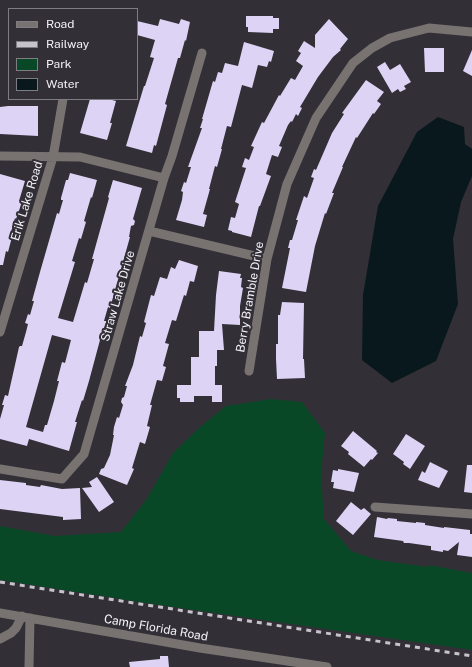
<!DOCTYPE html>
<style>
body{margin:0}
#map{position:relative;width:472px;height:667px;overflow:hidden;background:#322f37;font-family:"Public Sans",sans-serif}
canvas{display:block}
.legend{position:absolute;left:8px;top:8px;width:130px;height:92px;box-sizing:border-box;background:#322f37;border:1px solid #7f7d84;margin:0;padding:5px 7px;list-style:none;font-size:12px;color:#f3f1f7}
.legend li{display:flex;align-items:center;gap:8px;height:20px}
.legend b{width:20px;border:1px solid #7f7d84}
</style>
<div id="map">
<canvas width="472" height="667"></canvas>
<ul class="legend">
<li><b style="height:5px;background:#787371"></b>Road</li>
<li><b style="height:5px;background:#c6c3ca"></b>Railway</li>
<li><b style="height:11px;background:#094826"></b>Park</li>
<li><b style="height:11px;background:#08181c"></b>Water</li>
</ul>
</div>
<script>
const c = document.querySelector('canvas').getContext('2d');
c.lineJoin = 'round';
function paint(path, color) {
  c.fillStyle = color;
  c.fill(path, 'evenodd');
}
function toPath(rows) {
  const path = new Path2D();
  for (const r of rows) {
    path.moveTo(r[0], r[1]);
    for (let i = 2; i < r.length; i += 2) path.lineTo(r[i], r[i + 1]);
  }
  return path;
}
function trace(path, color, width, dash) {
  c.strokeStyle = color;
  c.lineWidth = width;
  c.lineCap = dash ? 'butt' : 'round';
  c.setLineDash(dash || []);
  c.stroke(path);
}
function write(font, color, halo, rows, align = 'center') {
  c.font = font + ' "Public Sans",sans-serif';
  c.lineWidth = 4;
  c.setLineDash([]);
  c.textBaseline = 'middle';
  c.strokeStyle = halo;
  c.fillStyle = color;
  for (const [text, x, y, turn = 0] of rows) {
    c.save();
    c.translate(x, y);
    c.rotate((+turn || 0) * Math.PI / 180);
    c.textAlign = isNaN(turn) ? turn : align;
    if (halo) c.strokeText(text, 0, 0);
    c.fillText(text, 0, 0);
    c.restore();
  }
}
paint(toPath([
 [271,399,302,402,325,433,321,473,324,519,351,551,377,560,428,567,429,565,472,573,472,650,152,604,0,580,0,526,55,536,121,532,146,500,173,453,200,427,226,406]
]), '#094826');
paint(toPath([
 [438,117,464,127,465,144,472,149,472,176,461,202,453,239,458,304,436,361,392,383,362,360,363,295,378,206,417,132]
]), '#08181c');
paint(toPath([
 [246,16,273,16,273,18,279,18,279,29,273,29,273,33,248,32,248,27,246,27],
 [160,19,179,24,181,19,190,22,186,41,185,40,180,58,178,58,165,104,167,105,156,146,154,145,152,153,126,146,144,86,145,86,154,58,150,57,155,40,137,35,137,21,158,26],
 [329,19,348,39,340,49,341,50,333,57,318,77,300,107,302,108,298,116,296,114,292,122,291,121,288,125,279,146,282,147,278,157,272,155,266,174,271,176,260,206,259,206,251,237,232,232,232,231,228,230,231,217,235,218,239,204,235,202,246,168,242,167,245,158,249,160,254,147,251,146,262,122,264,123,279,95,280,96,291,78,295,80,303,66,296,61,301,53,298,51,304,41,315,48,315,35],
 [244,42,274,51,271,62,269,61,267,67,258,65,252,88,242,85,231,127,227,126,221,149,222,149,217,167,215,166,209,189,210,189,203,214,207,215,204,227,176,220,182,200,183,192,181,191,184,182,186,183,191,167,188,167,202,128,200,128,203,119,202,119,213,81,215,82,218,72,222,73,225,63,238,66],
 [424,48,444,48,444,72,425,72],
 [472,50,472,76,463,71],
 [385,62,390,70,400,64,411,82,404,86,406,89,400,92,398,89,392,93,377,67],
 [366,80,384,92,377,101,381,104,374,114,373,113,357,138,356,137,342,167,343,167,332,193,334,193,326,214,325,213,315,246,306,292,282,288,290,248,288,248,290,240,292,240,298,220,296,220,304,196,307,198,314,178,311,177,314,169,316,170,332,133,344,114,342,113],
 [90,99,108,99,116,101,110,123,112,123,107,140,80,133],
 [8,106,38,106,38,136,0,134,0,107],
 [70,173,97,180,92,198,91,197,84,221,86,222,81,239,79,238,72,261,75,262,58,318,73,322,85,282,87,283,94,259,92,259,109,198,108,197,113,180,142,188,133,219,135,221,134,225,131,226,129,237,130,237,110,308,108,307,104,321,106,321,106,323,100,340,89,381,83,401,82,400,75,422,77,422,69,451,29,439,27,446,0,439,0,419,4,405,2,405,5,395,8,396,19,347,20,346,22,346,26,332,28,324,25,323,28,314,30,315,34,301,32,301,40,272,57,213,59,214,63,200,61,200,61,198,66,180,68,180],
 [52,335,71,340,65,363,62,362,57,381,59,381,54,401,47,425,45,425,43,432,26,427],
 [0,174,25,181,19,201,22,202,16,219,15,218,11,232,13,233,12,237,8,252,6,251,3,265,0,265],
 [179,260,198,266,194,282,190,281,186,296,184,295,176,321,172,320,165,343,169,344,163,366,166,367,162,381,157,380,150,405,152,405,147,426,150,427,145,444,140,442,132,468,134,469,127,485,99,474,101,469,104,468,110,455,114,435,113,435,114,427,117,417,119,418,123,405,121,402,122,398,124,397,127,386,125,386,133,365,140,336,142,337,146,323,144,322,151,295,154,296,160,277,167,279,171,267,175,269],
 [219,271,241,274,240,278,242,278,241,287,243,288,240,306,240,325,222,324,224,350,217,350,217,366,215,366,215,385,222,385,222,402,212,402,212,396,194,396,194,402,180,402,180,398,177,398,177,385,191,385,191,357,199,357,199,331,214,331,216,295],
 [282,302,304,303,303,359,304,359,305,378,277,379,276,359,276,344,278,344,278,315,280,315],
 [353,431,377,451,376,452,378,453,372,460,371,459,364,467,348,454,349,452,341,446],
 [406,434,425,446,410,469,403,464,404,462,393,454],
 [430,462,448,471,439,488,418,480,422,471,425,473],
 [467,465,472,465,472,493,464,492],
 [338,469,359,473,354,492,333,488,334,482,331,482,333,470,338,471],
 [97,477,114,502,99,512,82,488,92,487,89,482],
 [0,480,26,483,26,485,40,487,41,485,62,489,80,488,81,519,63,520,63,517,0,509],
 [351,502,361,510,364,508,371,514,353,535,336,521],
 [377,517,387,519,388,518,397,519,397,521,416,523,416,522,425,523,425,525,444,528,444,527,470,530,470,534,472,534,472,557,457,555,459,542,448,551,443,550,443,552,431,550,431,546,430,546,409,543,404,543,403,541,374,537],
 [160,656,168,656,169,667,130,667,129,662,160,659]
]), '#ddd3f5');
trace(toPath([
 [0,156,80,157,164,178],
 [149,231,267,259],
 [0,332,53,157,63,99],
 [249,371,267,259,287,184,316,118,353,63,372,48,390,38,429,28,472,32],
 [0,469,62,479,84,454,164,178,172,156,202,53],
 [375,507,472,514],
 [0,613,200,648,327,667],
 [0,639,11,633,16,628,22,616],
 [29,667,30,618]
]), '#787371', 9);
trace(toPath([
 [0,582,472,656]
]), '#c6c3ca', 3, [5, 5]);
write('12px', '#f3f1f7', '#322f37', [
 ["Erik Lake Road",27,201,-73],
 ["Straw Lake Drive",118,296,-74],
 ["Berry Bramble Drive",250,297,-80],
 ["Camp Florida Road",156,628,10]
]);
</script>
